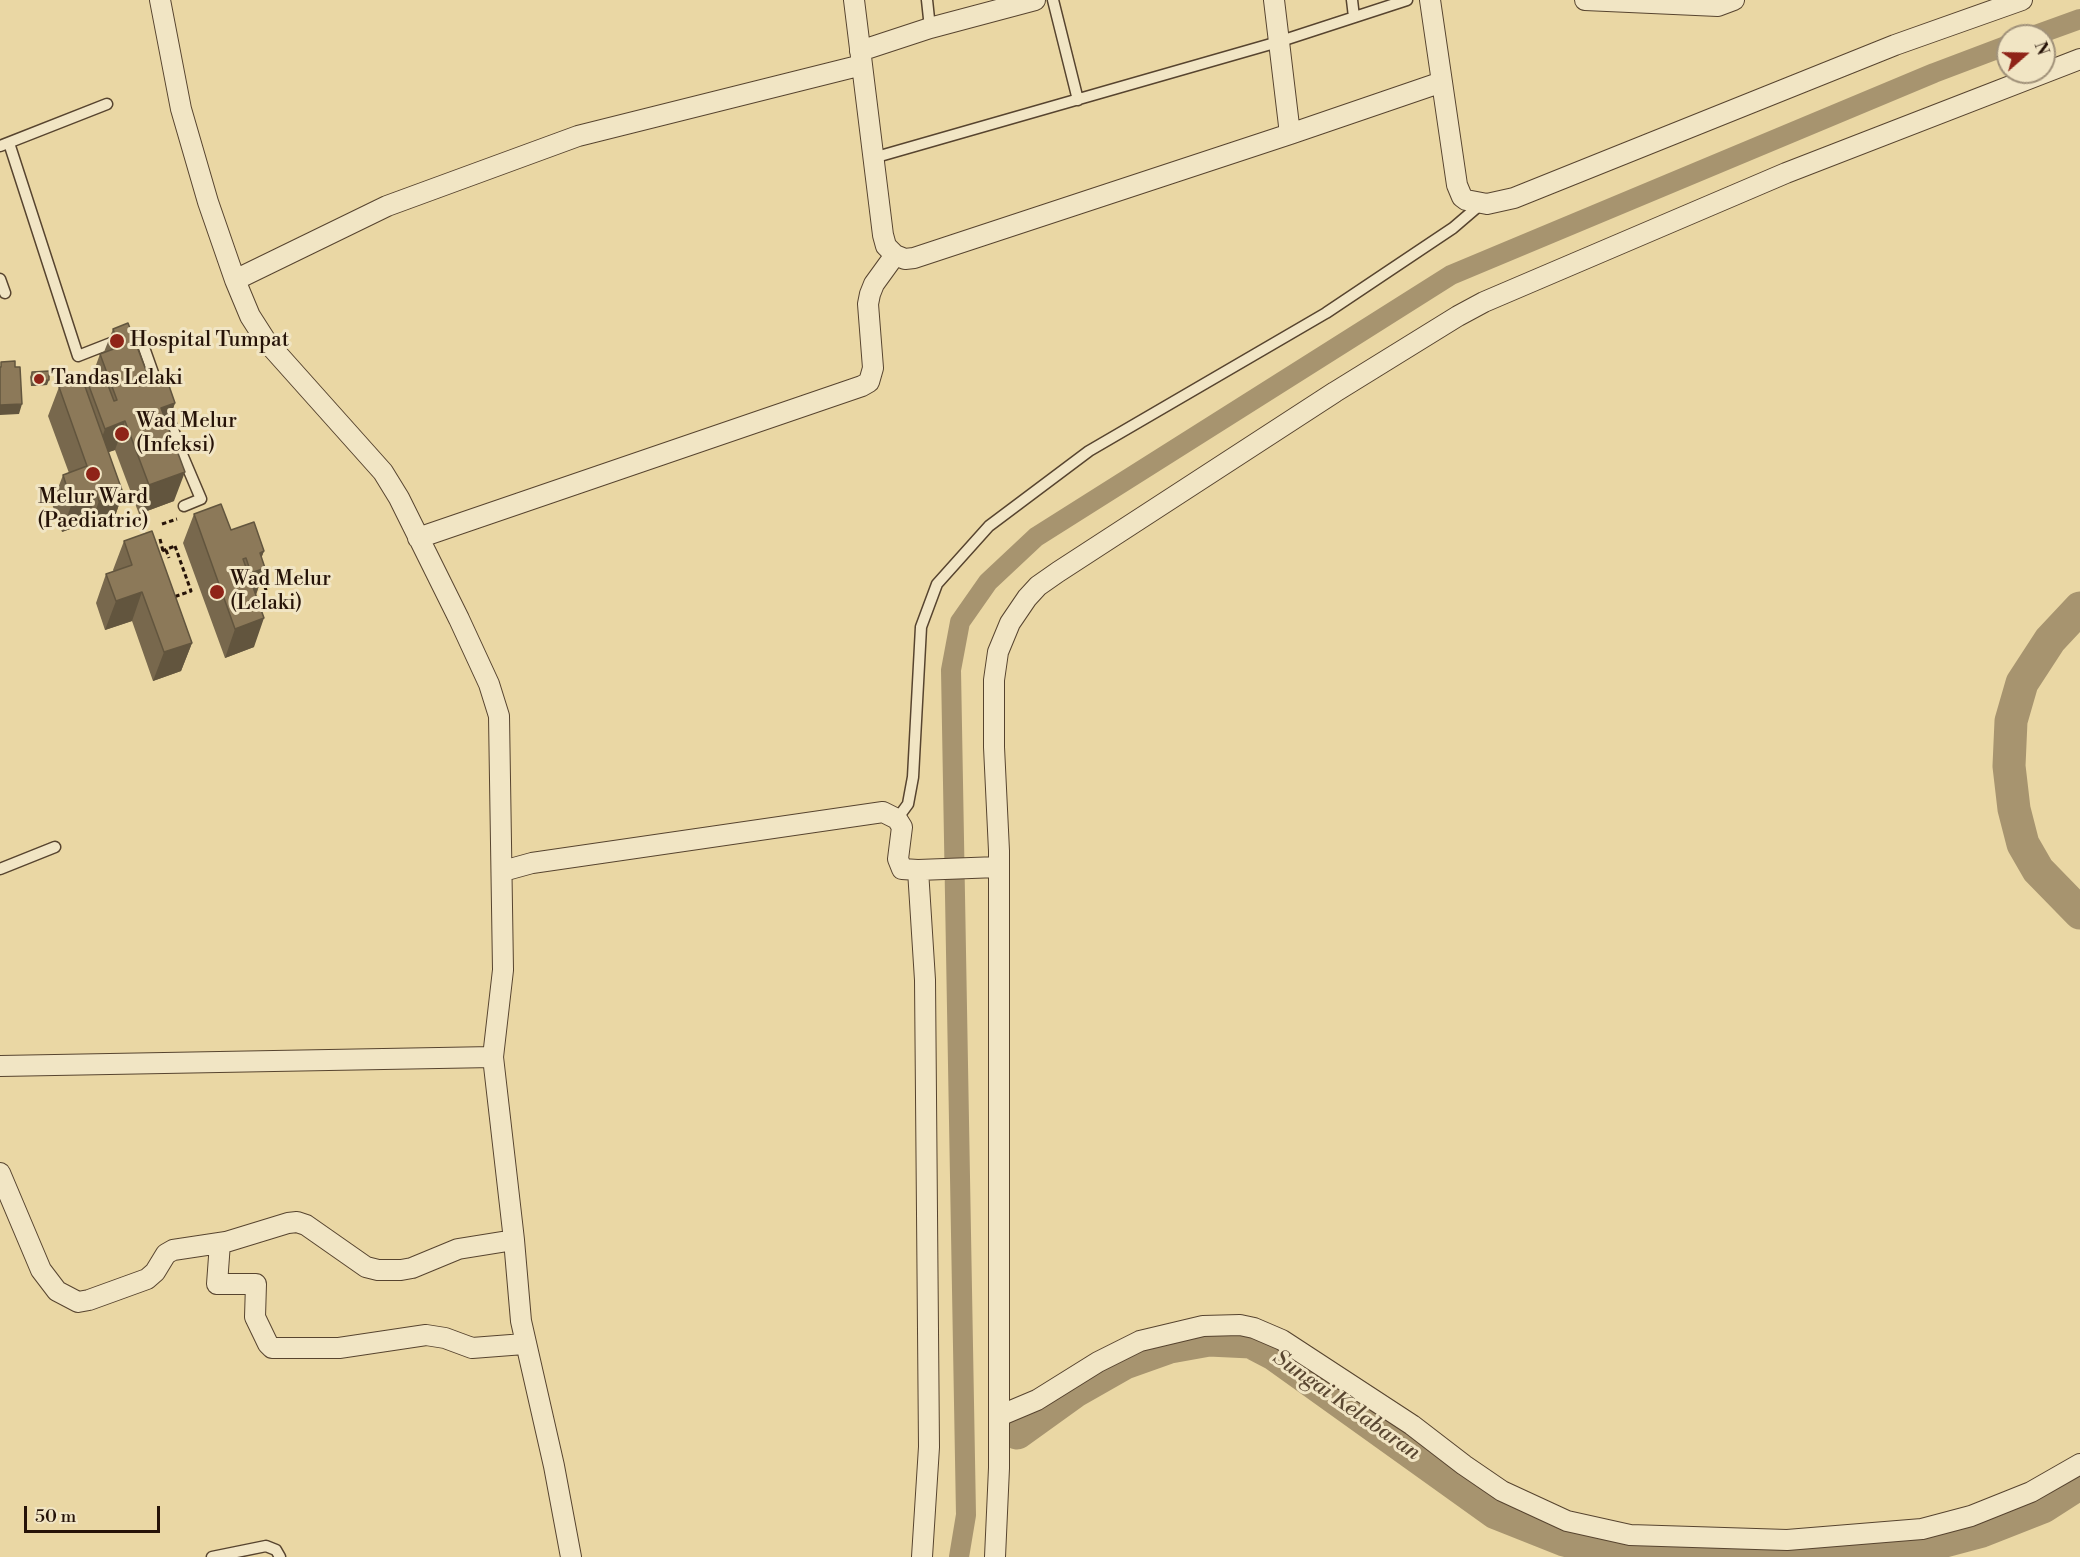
<!DOCTYPE html>
<style>
body{margin:0}
#map{position:relative;width:2080px;height:1557px;overflow:hidden;background:#ead7a4;font-family:"Libre Bodoni",serif}
canvas{display:block}
.north{position:absolute;left:1996px;top:24px;width:60px;height:60px;box-sizing:border-box;background:#f1e5c4;border:2px solid #a09179;border-radius:50%;rotate:70deg;font-size:16px;font-weight:700;line-height:24px;text-align:center;color:#261308}
.north::after{content:'';display:block;margin:auto;width:21px;height:27px;background:#8f2418;clip-path:polygon(50% 0,100% 100%,50% 72%,0 100%)}
.scale{position:absolute;left:24px;top:1506px;width:136px;height:27px;box-sizing:border-box;border:3px solid #261308;border-top:0;padding-left:8px;font-size:18px;line-height:21px;white-space:nowrap;color:#261308;-webkit-text-stroke:4px #f1e5c4;paint-order:stroke}
</style>
<div id="map">
<canvas width="2080" height="1557"></canvas>
<div class="north">N</div>
<div class="scale">50 m</div>
</div>
<script>
const c = document.querySelector('canvas').getContext('2d');
c.lineJoin = 'round';
function toPath(rows) {
  const path = new Path2D();
  for (const r of rows) {
    path.moveTo(r[0], r[1]);
    for (let i = 2; i < r.length; i += 2) path.lineTo(r[i], r[i + 1]);
  }
  return path;
}
function trace(path, color, width, dash) {
  c.strokeStyle = color;
  c.lineWidth = width;
  c.lineCap = dash ? 'butt' : 'round';
  c.setLineDash(dash || []);
  c.stroke(path);
}
function paint(path, color) {
  c.fillStyle = color;
  c.fill(path, 'evenodd');
}
function write(font, color, halo, rows, align = 'center') {
  c.font = font + ' "Libre Bodoni",serif';
  c.lineWidth = 6;
  c.setLineDash([]);
  c.textBaseline = 'middle';
  c.strokeStyle = halo;
  c.fillStyle = color;
  for (const [text, x, y, turn = 0] of rows) {
    c.save();
    c.translate(x, y);
    c.rotate((+turn || 0) * Math.PI / 180);
    c.textAlign = isNaN(turn) ? turn : align;
    if (halo) c.strokeText(text, 0, 0);
    c.fillText(text, 0, 0);
    c.restore();
  }
}
trace(toPath([
 [2033,36,2080,19],
 [959,1557,966,1515,951,670,960,622,988,582,1036,537,1451,275,1934,73,2008,45]
]), '#a7946f', 20);
trace(toPath([
 [2080,608,2050,640,2022,683,2011,721,2009,766,2014,809,2023,844,2038,870,2080,913],
 [1017,1433,1074,1392,1125,1363,1170,1347,1209,1340,1251,1342,1274,1354,1496,1513,1564,1540,1619,1553,1677,1557],
 [1694,1557,1878,1550,1941,1542,1982,1531,2043,1507,2080,1483]
]), '#a7946f', 33);
const lane = toPath([
 [927,0,930,28],
 [1053,0,1078,100],
 [1352,0,1354,17],
 [9,143,78,356,129,336,142,342,181,452,201,499,184,506],
 [0,146,107,104],
 [873,158,1278,42,1407,0],
 [0,279,5,293],
 [897,819,908,804,913,777,921,627,937,584,989,526,1089,451,1326,313,1453,228,1481,204],
 [0,869,55,847],
 [212,1557,266,1546,276,1550,280,1557]
]);
const street = toPath([
 [160,0,181,109,208,202,235,280,250,316,266,341,383,472,399,498,459,619,489,684,499,716,503,970,493,1057,514,1240,521,1321,554,1466,571,1557],
 [854,0,883,235,886,246,895,255,905,259,914,258,1290,134,1442,82],
 [1274,0,1290,134],
 [1430,0,1457,185,1462,197,1466,200,1487,204,1514,198,1895,45,2022,0],
 [1585,0,1718,6,1734,0],
 [860,51,930,28,1035,0],
 [235,280,387,206,578,136,862,65],
 [418,538,862,386,869,382,873,368,868,304,870,294,874,284,895,255],
 [918,870,925,980,929,1447,922,1557],
 [503,871,532,863,883,812,897,819,902,827,898,859,902,869,918,870,998,867],
 [0,1066,493,1057],
 [0,1173,41,1270,57,1291,78,1302,89,1300,147,1279,155,1272,166,1254,173,1250,226,1242,288,1223,297,1222,306,1225,366,1267,378,1270,401,1270,412,1268,458,1249,514,1240],
 [220,1243,217,1284,256,1284,255,1317,268,1344,272,1348,339,1348,426,1335,445,1338,472,1348,524,1344],
 [999,1416,1037,1400,1098,1362,1140,1341,1203,1326,1240,1325,1254,1328,1282,1340,1412,1425,1464,1465,1502,1491,1567,1521,1630,1535,1787,1540,1922,1529,1971,1516,2031,1492,2080,1464],
 [995,1557,999,1468,999,851,994,747,994,680,998,652,1010,623,1027,598,1038,586,1058,572,1335,392,1458,316,1484,302,1786,173,2080,59]
]);
trace(lane, '#57442f', 13);
trace(street, '#57442f', 22);
trace(toPath([
 [162,524,177,519],
 [160,539,163,551],
 [175,546,191,591,162,601,146,557,175,546],
 [166,550,169,558],
 [259,611,267,593,261,576]
]), '#261308', 3, [4.5, 3]);
trace(lane, '#f1e5c4', 10);
trace(street, '#f1e5c4', 20);
paint(toPath([
 [113,329,152,386,175,403,167,425,174,501,139,514,115,450,108,452,123,493,113,522,89,530,86,523,62,532,52,504,63,475,69,473,48,416,59,387,84,384,86,378,92,376,100,354,104,352],
 [32,372,47,385,31,386,30,377],
 [194,514,264,551,261,558,265,568,256,595,254,647,225,658,183,543],
 [124,541,192,643,181,671,153,681,132,621,105,630,96,603,106,574,114,572,113,570]
]), '#78684d');
paint(toPath([
 [49,380,47,385,31,386,32,381],
 [175,403,165,431,161,408],
 [22,404,19,414,0,415,0,405],
 [125,421,115,450,95,457,105,429],
 [185,472,174,501,139,514,149,485],
 [123,493,113,522,89,530,99,501],
 [97,494,86,523,62,532,72,503],
 [264,551,256,572,265,568,255,597,241,602,260,553],
 [142,592,132,621,105,630,116,601],
 [264,618,254,647,225,658,235,629],
 [192,643,181,671,153,681,164,652]
]), '#62553e');
const building = toPath([
 [128,323,152,386,167,380,175,403,161,408,185,472,149,485,125,421,105,429,86,378,103,372,114,401,117,400,100,354,119,347,113,329,128,323],
 [15,361,15,367,20,367,22,404,0,405,0,367,1,367,1,362,15,361],
 [49,371,49,380,32,381,32,372,49,371],
 [82,378,123,493,99,501,97,494,72,503,63,475,87,466,59,387,82,378],
 [221,504,231,530,254,522,264,551,260,553,265,568,251,573,246,558,243,559,264,618,235,629,194,514,221,504],
 [152,531,192,643,164,652,142,592,116,601,106,574,132,565,124,541,152,531]
]);
paint(building, '#8c7959');
trace(building, '#62553e', 1.5);
for (const [x, y, r, color] of [
 [117,341,8,"#8f2418"],
 [39,379,6,"#8f2418"],
 [122,434,8,"#8f2418"],
 [93,474,8,"#8f2418"],
 [217,592,8,"#8f2418"]
]) {
  const dot = new Path2D();
  dot.arc(x, y, r, 0, 2 * Math.PI);
  c.fillStyle = color;
  c.fill(dot);
  trace(dot, '#f1e5c4', 2);
}
write('21px', '#261308', '#f1e5c4', [
 ["Hospital Tumpat",130,341],
 ["Tandas Lelaki",51,379],
 ["Wad Melur",136,422],
 ["(Infeksi)",136,446],
 ["Melur Ward",93,498,"center"],
 ["(Paediatric)",93,522,"center"],
 ["Wad Melur",230,580],
 ["(Lelaki)",230,604]
], 'left');
write('italic 22px', '#5a4731', '#f1e5c4', [
 ["Sungai Kelabaran",1346,1406,35]
]);
</script>
